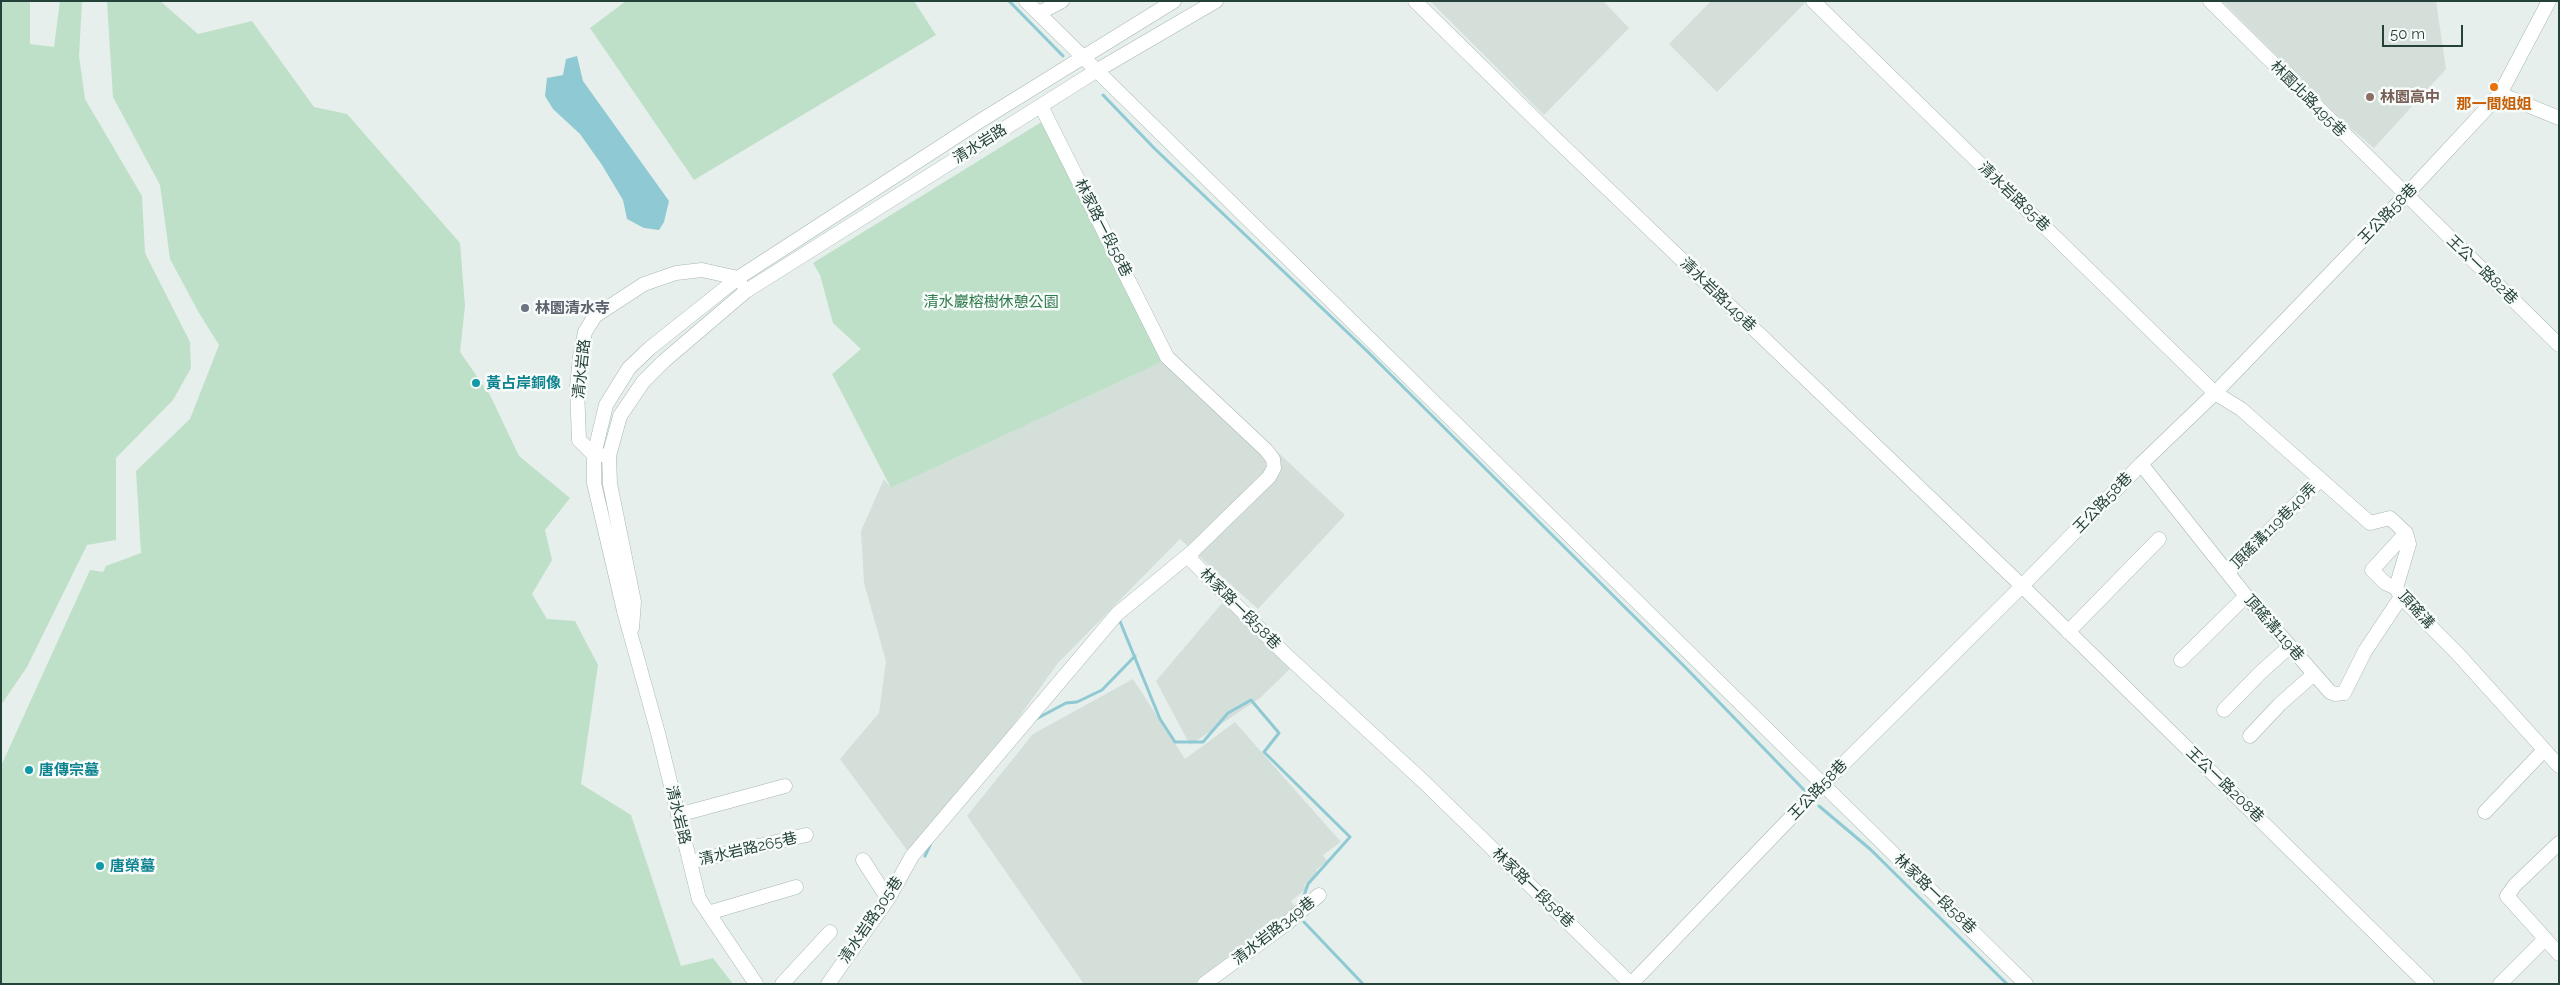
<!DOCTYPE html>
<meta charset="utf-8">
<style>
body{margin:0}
#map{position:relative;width:2560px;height:985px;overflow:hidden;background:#e6efeb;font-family:Raleway,sans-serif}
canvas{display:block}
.frame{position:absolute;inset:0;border:2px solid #24423a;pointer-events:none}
.scale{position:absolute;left:2382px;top:25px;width:81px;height:22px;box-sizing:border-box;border:2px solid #24423a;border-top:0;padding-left:6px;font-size:15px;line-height:18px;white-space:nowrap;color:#24423a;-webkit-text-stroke:4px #f7fbf9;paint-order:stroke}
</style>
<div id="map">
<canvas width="2560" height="985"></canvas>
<div class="frame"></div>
<div class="scale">50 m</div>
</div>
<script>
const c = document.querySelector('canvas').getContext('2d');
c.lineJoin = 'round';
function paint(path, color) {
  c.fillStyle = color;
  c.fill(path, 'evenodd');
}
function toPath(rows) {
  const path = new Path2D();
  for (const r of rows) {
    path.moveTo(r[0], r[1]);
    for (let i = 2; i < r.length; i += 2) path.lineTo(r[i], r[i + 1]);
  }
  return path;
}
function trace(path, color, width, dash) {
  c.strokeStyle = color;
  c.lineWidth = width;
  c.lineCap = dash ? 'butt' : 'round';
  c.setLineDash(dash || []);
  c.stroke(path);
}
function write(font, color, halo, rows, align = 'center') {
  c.font = font + ' Raleway,"Noto Sans TC",sans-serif';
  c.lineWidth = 5;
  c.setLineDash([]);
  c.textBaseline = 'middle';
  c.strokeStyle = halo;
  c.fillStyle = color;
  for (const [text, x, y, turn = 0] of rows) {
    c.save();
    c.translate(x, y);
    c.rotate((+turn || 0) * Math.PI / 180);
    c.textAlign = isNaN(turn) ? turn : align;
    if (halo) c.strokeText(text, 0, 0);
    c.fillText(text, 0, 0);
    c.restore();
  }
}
paint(toPath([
 [1430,1,1603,1,1629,28,1544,115],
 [1711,1,1803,1,1805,3,1717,92,1669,44],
 [2222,1,2436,1,2446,69,2374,148,2347,125],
 [1162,362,1182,363,1345,515,1258,609,1180,539,1058,663,915,861,840,759,879,713,886,661,864,583,861,531,884,479,891,488],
 [1223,602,1293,666,1260,698,1190,745,1156,681],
 [1133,679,1185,759,1235,722,1341,842,1323,855,1327,861,1316,870,1319,874,1304,885,1307,888,1291,901,1295,907,1193,984,1084,984,967,816,1033,734]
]), '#d4dfda');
paint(toPath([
 [1,1,30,1,30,44,54,47,60,1,82,1,79,56,85,99,142,196,145,253,190,342,191,368,173,400,116,458,116,540,87,545,27,667,1,705],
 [107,1,160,1,198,34,252,21,314,107,347,114,460,243,465,306,460,352,490,395,519,456,570,498,545,530,552,560,532,594,547,619,575,621,598,665,581,784,631,815,681,966,713,958,733,984,1,984,1,766,90,570,103,572,106,566,141,553,136,471,190,419,219,345,199,313,170,259,160,185,113,97],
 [626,1,914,1,936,35,694,180,590,28],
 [1043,121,1162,362,891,488,832,374,861,349,833,323,820,275,813,263]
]), '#bfe0c8');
paint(toPath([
 [577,56,583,81,669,201,664,222,659,230,644,228,627,219,623,200,602,165,580,134,553,109,545,96,547,78,563,75,566,59]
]), '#8ec9d4');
trace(toPath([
 [1009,1,1063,56],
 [1103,95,1154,148,1367,351,1686,668,1806,792],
 [1119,619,1160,719,1175,742,1203,742,1228,713,1251,700,1279,733,1264,752,1350,837,1308,884,1301,904],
 [1036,719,1066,703,1077,702,1102,690,1135,656],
 [1819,806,1870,849,2007,984],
 [925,856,931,843],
 [1304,922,1363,984]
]), '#8ec9d4', 3);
const minor = toPath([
 [1026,1,2026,984],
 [1415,1,1538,122,2022,586,2427,984],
 [1813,1,2215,393,2241,409,2370,523,2390,518,2406,533,2409,544,2396,588,2401,597,2457,653,2559,766],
 [2210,1,2559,345],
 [1039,13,1062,1],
 [2500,94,2559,118],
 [1041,106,1167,357,1266,450,1273,459,1274,468,1269,477,1192,552,1191,560,1286,655,1424,782,1631,984],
 [601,455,594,455,579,440,577,387,580,357,585,332,595,316,644,284,676,273,702,270,738,278,740,282],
 [2141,464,2246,596,2330,692,2335,694,2344,693,2365,651,2401,597],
 [2228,572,2320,480],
 [2396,588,2385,583,2372,570,2406,533],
 [632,628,634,602,610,484,609,456,620,416,643,382,664,361,746,291,1096,71,1216,1],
 [2068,632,2159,539],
 [2181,660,2246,596],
 [2224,710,2260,673,2290,646],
 [2250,736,2280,704,2314,674],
 [2485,812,2544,750],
 [678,815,785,786],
 [2559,843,2515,885,2507,896,2559,954],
 [863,860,888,899],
 [690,862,806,835],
 [708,913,796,887],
 [756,984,699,899,658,733,624,611,594,483,594,455,606,405,629,368,650,348,738,278,980,121,1174,1],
 [782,984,830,932],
 [828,984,888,899,912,856,1117,614,1192,552],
 [1204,984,1286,924,1319,895],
 [1631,984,1823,784,2022,586,2141,464,2215,393,2405,196,2500,94,2549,1],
 [2500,984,2545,939]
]);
trace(minor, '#a8b8b2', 15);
trace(minor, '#fff', 14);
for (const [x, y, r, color] of [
 [2494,87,5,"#e8710a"],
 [2370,97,5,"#8d6e63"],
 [525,308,5,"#6b7280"],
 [476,383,5,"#0f9aa8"],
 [29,770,5,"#0f9aa8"],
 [100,866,5,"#0f9aa8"]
]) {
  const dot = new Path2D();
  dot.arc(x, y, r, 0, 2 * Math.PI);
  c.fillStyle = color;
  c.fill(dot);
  trace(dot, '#f7fbf9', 2);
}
write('bold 15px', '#785e54', '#f7fbf9', [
 ["林園高中",2380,97]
], 'left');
write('15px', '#24423a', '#f7fbf9', [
 ["林園北路495巷",2308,99,45],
 ["清水岩路",980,144,-32],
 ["清水岩路85巷",2014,197,44],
 ["王公路58巷",2388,214,-46],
 ["林家路一段58巷",1103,228,63],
 ["王公一路82巷",2482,270,44],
 ["清水岩路149巷",1718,295,44],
 ["清水岩路",582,369,-84],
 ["王公路58巷",2103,503,-46],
 ["頂磘溝119巷40弄",2274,526,-45],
 ["林家路一段58巷",1240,609,45],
 ["頂磘溝",2416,610,48],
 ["頂磘溝119巷",2274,628,49],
 ["王公一路208巷",2225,785,44],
 ["王公路58巷",1818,790,-46],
 ["清水岩路",678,815,76],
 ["清水岩路265巷",748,849,-13],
 ["林家路一段58巷",1533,888,44],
 ["林家路一段58巷",1935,894,44],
 ["清水岩路305巷",871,920,-56],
 ["清水岩路349巷",1274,931,-38]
]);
write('bold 15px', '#c56008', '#f7fbf9', [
 ["那一間姐姐",2494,104]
]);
write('15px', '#2d7a4b', '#f7fbf9', [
 ["清水巖榕樹休憩公園",991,302]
]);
write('bold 15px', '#5b616d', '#f7fbf9', [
 ["林園清水寺",535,308]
], 'left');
write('bold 15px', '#0d838f', '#f7fbf9', [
 ["黃占岸銅像",486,383],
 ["唐傳宗墓",39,770],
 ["唐榮墓",110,866]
], 'left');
</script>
